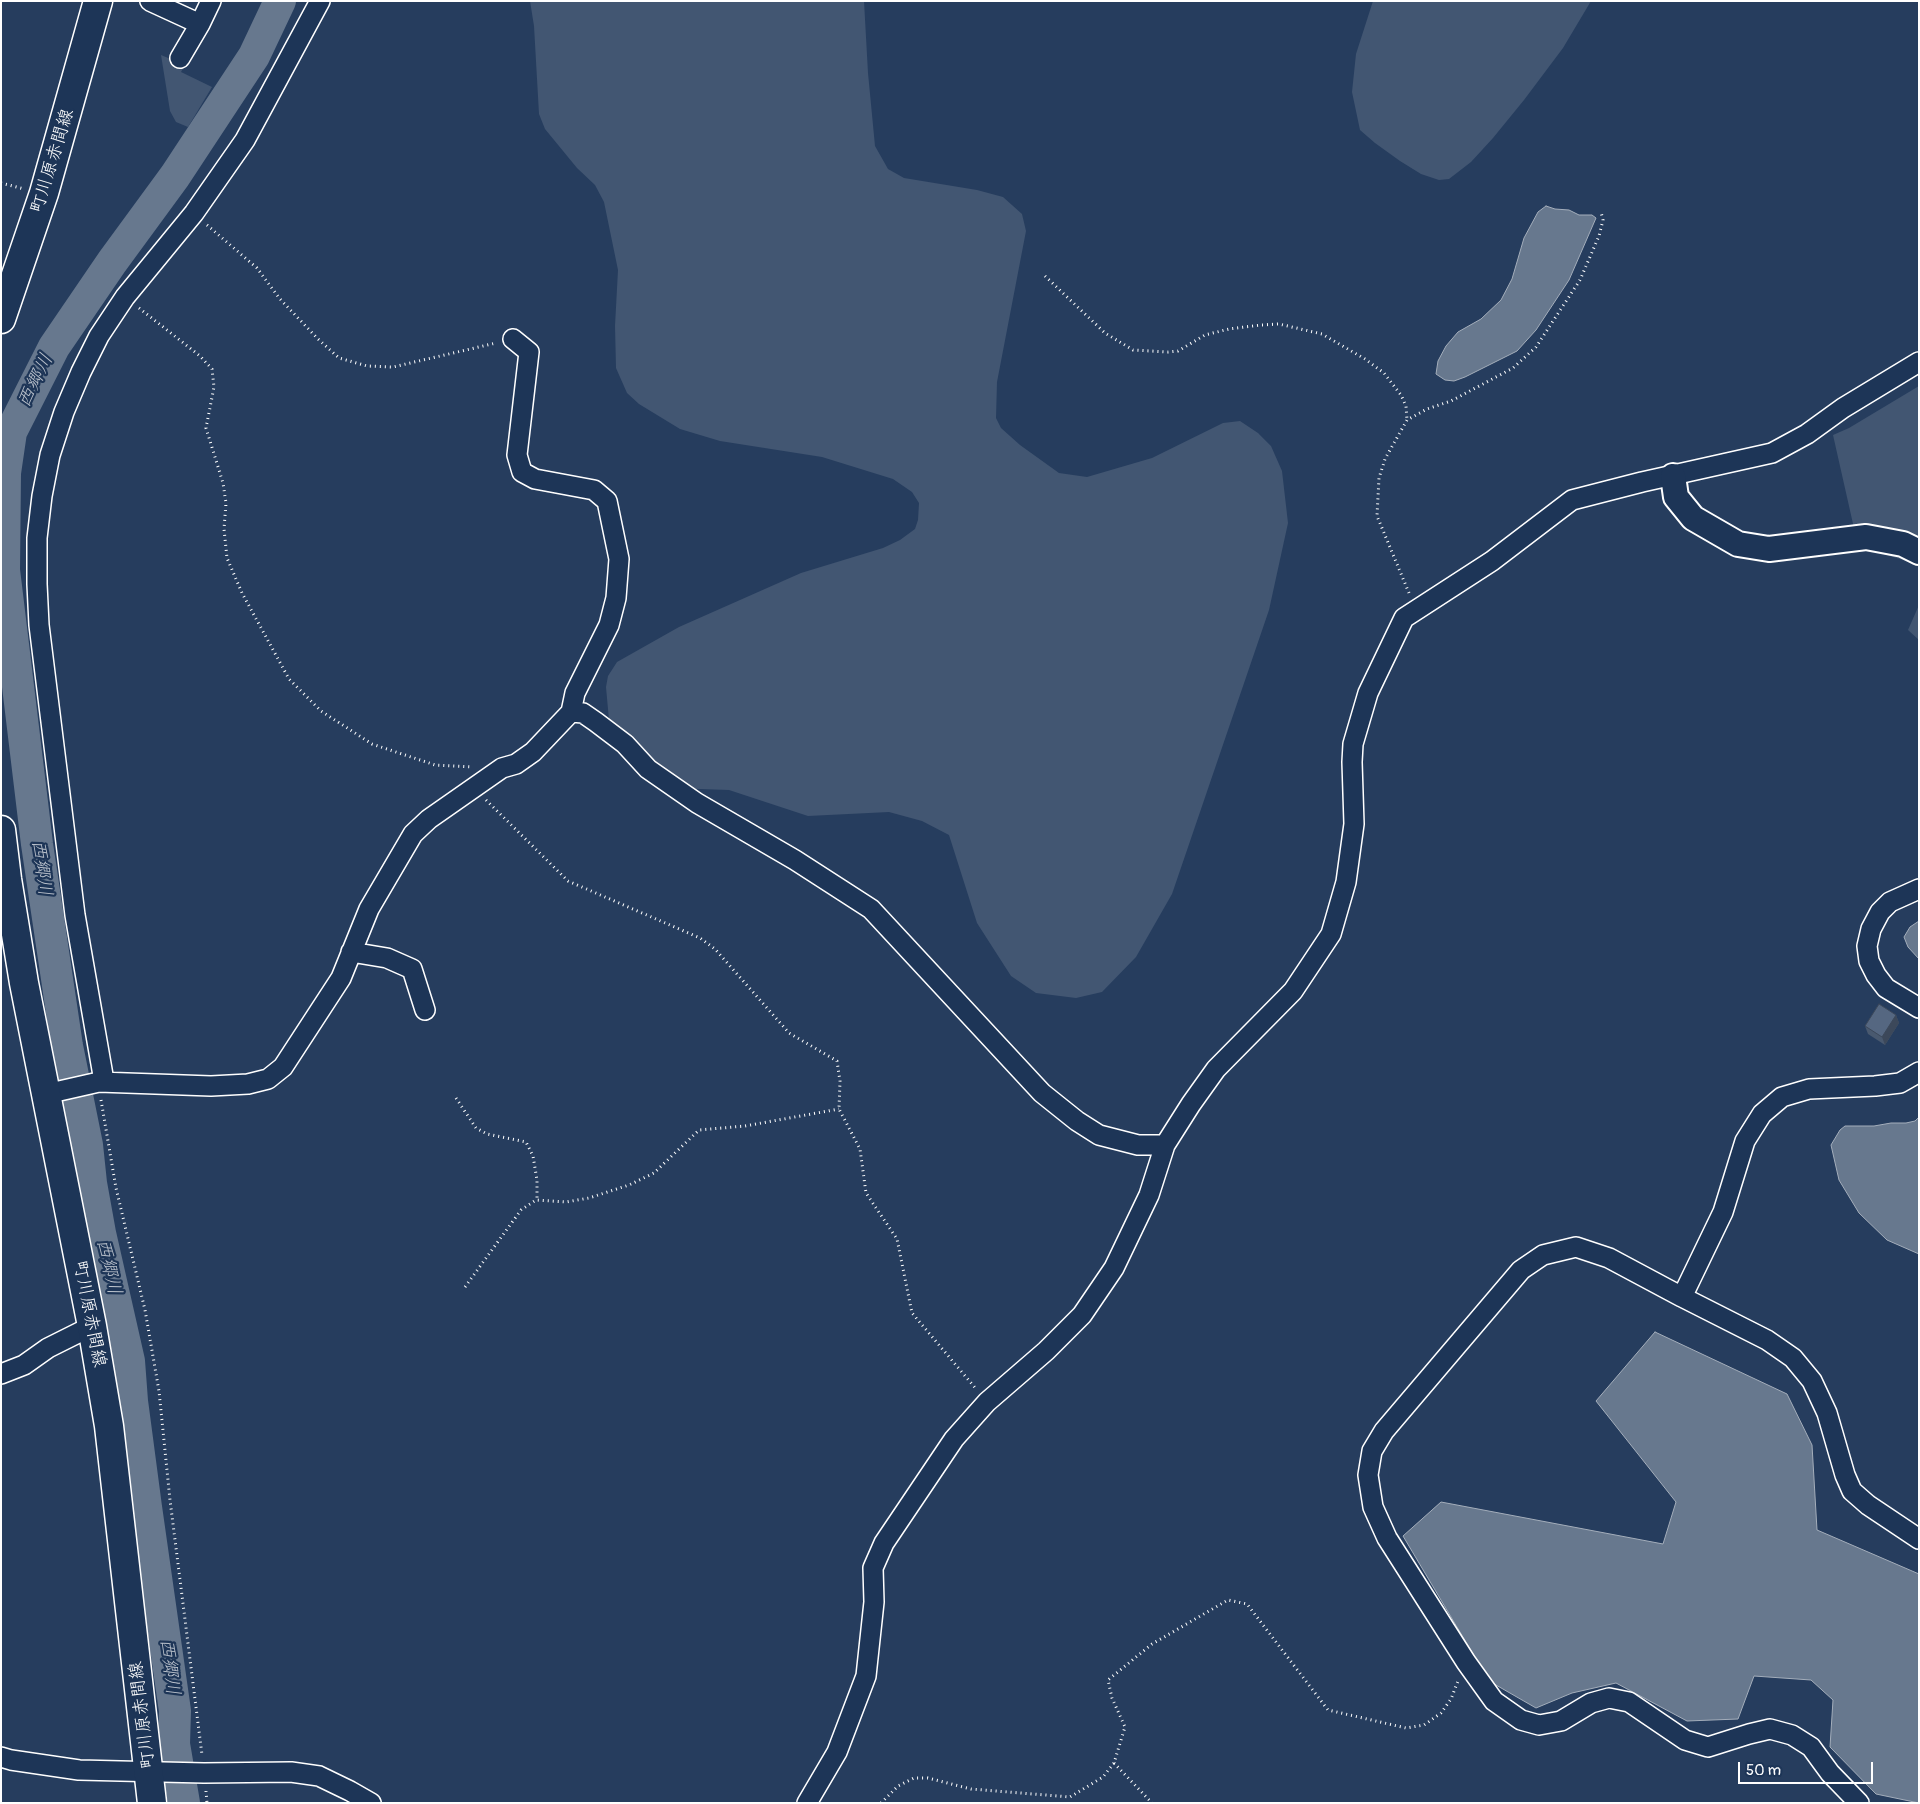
<!DOCTYPE html>
<meta charset="utf-8">
<style>
body{margin:0}
#map{position:relative;width:1920px;height:1804px;overflow:hidden;background:#263d5e;font-family:Pangolin,sans-serif}
canvas{display:block}
.frame{position:absolute;inset:0;border:2px solid #fff;pointer-events:none}
.scale{position:absolute;left:1738px;top:1762px;width:135px;height:22px;box-sizing:border-box;border:2px solid #fff;border-top:0;padding-left:6px;font-size:15px;line-height:18px;white-space:nowrap;color:#fff;-webkit-text-stroke:4px #1d3557;paint-order:stroke}
</style>
<div id="map">
<canvas width="1920" height="1804"></canvas>
<div class="frame"></div>
<div class="scale">50 m</div>
</div>
<script>
const c = document.querySelector('canvas').getContext('2d');
c.lineJoin = 'round';
function paint(path, color) {
  c.fillStyle = color;
  c.fill(path, 'evenodd');
}
function toPath(rows) {
  const path = new Path2D();
  for (const r of rows) {
    path.moveTo(r[0], r[1]);
    for (let i = 2; i < r.length; i += 2) path.lineTo(r[i], r[i + 1]);
  }
  return path;
}
function trace(path, color, width, dash) {
  c.strokeStyle = color;
  c.lineWidth = width;
  c.lineCap = dash ? 'butt' : 'round';
  c.setLineDash(dash || []);
  c.stroke(path);
}
function write(font, color, halo, rows, align = 'center') {
  c.font = font + ' Pangolin,"Klee One",sans-serif';
  c.lineWidth = 4.5;
  c.setLineDash([]);
  c.textBaseline = 'middle';
  c.strokeStyle = halo;
  c.fillStyle = color;
  for (const [text, x, y, turn = 0] of rows) {
    c.save();
    c.translate(x, y);
    c.rotate((+turn || 0) * Math.PI / 180);
    c.textAlign = isNaN(turn) ? turn : align;
    if (halo) c.strokeText(text, 0, 0);
    c.fillText(text, 0, 0);
    c.restore();
  }
}
paint(toPath([
 [530,1,864,1,868,73,875,146,888,169,904,178,977,190,1003,197,1022,214,1026,231,997,382,996,418,1001,428,1020,445,1059,473,1087,477,1152,458,1223,423,1240,421,1258,433,1271,446,1282,471,1288,523,1269,610,1172,894,1136,957,1102,992,1076,998,1036,993,1011,976,977,923,949,835,922,821,889,812,808,816,729,790,671,788,648,780,636,770,619,752,609,720,606,687,608,676,617,662,679,627,801,573,883,548,900,540,915,529,918,520,919,503,912,492,893,479,822,457,720,441,680,429,639,404,627,393,616,368,615,326,618,270,604,202,595,185,577,168,545,129,539,114,534,26],
 [1373,1,1591,1,1563,48,1524,100,1493,138,1471,162,1449,179,1439,180,1421,174,1400,161,1375,143,1360,130,1352,92,1356,54],
 [161,55,185,65,181,72,212,87,188,127,176,122,170,111],
 [1919,386,1919,565,1858,546,1833,435,1849,428],
 [1919,605,1919,640,1908,630]
]), '#425672');
const water = toPath([
 [1546,206,1555,209,1569,210,1579,215,1592,215,1596,218,1569,280,1536,330,1517,351,1465,377,1454,381,1445,380,1436,374,1438,361,1446,346,1458,332,1481,319,1501,300,1512,279,1524,238,1538,212,1546,206],
 [1919,921,1919,959,1908,947,1904,937,1910,927,1919,921],
 [1919,1117,1919,1254,1887,1240,1859,1213,1839,1180,1831,1145,1840,1130,1845,1126,1874,1126,1891,1123,1906,1123,1915,1121,1919,1117],
 [1655,1332,1787,1394,1812,1445,1817,1530,1919,1574,1919,1803,1876,1794,1830,1747,1833,1700,1811,1680,1754,1676,1738,1719,1687,1721,1616,1683,1572,1693,1536,1708,1489,1681,1403,1536,1441,1502,1663,1544,1676,1502,1596,1401,1655,1332]
]);
paint(water, '#67788e');
trace(water, '#a4aebb', 1);
trace(toPath([
 [184,1803,174,1744,175,1711,146,1507,132,1401,129,1361,100,1233,91,1183,87,1145,67,1046,37,844,4,570,5,473,11,432,54,347,112,262,175,176,254,56,280,1]
]), '#67788e', 32);
const minor = toPath([
 [150,1,200,24,211,1],
 [180,58,200,24],
 [513,339,529,352,517,455,522,472,535,479,594,490,607,501,619,559,616,598,609,625,575,693,571,712],
 [1919,889,1890,902,1880,912,1871,929,1867,946,1869,961,1876,975,1886,988,1919,1008],
 [351,952,387,958,412,969,425,1010],
 [1919,1072,1900,1083,1875,1086,1809,1089,1782,1097,1762,1114,1745,1141,1723,1212,1682,1297,1767,1340,1793,1358,1812,1381,1827,1413,1845,1475,1852,1491,1868,1505,1919,1539],
 [104,1081,75,915,39,625,37,584,37,538,42,496,50,455,64,412,81,372,99,336,125,297,194,213,245,140,320,1],
 [46,1094,99,1082,211,1086,248,1084,268,1079,283,1067,341,978,369,909,413,834,429,819,502,768,516,764,533,752,571,712,583,713,596,722,625,744,648,769,697,803,795,860,871,909,1042,1093,1077,1121,1099,1135,1138,1145,1165,1145],
 [1682,1297,1609,1258,1576,1247,1543,1255,1521,1270,1384,1431,1372,1451,1368,1475,1373,1507,1387,1538,1466,1662,1494,1701,1521,1720,1539,1725,1561,1721,1591,1703,1609,1698,1629,1702,1685,1740,1708,1747,1749,1734,1770,1729,1792,1735,1811,1747,1830,1773,1859,1803],
 [1,1374,24,1365,48,1348,92,1326],
 [1,1757,11,1760,79,1770,204,1773,291,1772,319,1776,350,1791,371,1803],
 [807,1803,837,1752,866,1676,874,1602,873,1568,884,1543,954,1439,987,1402,1046,1351,1082,1315,1114,1268,1149,1195,1165,1145,1191,1104,1216,1069,1293,991,1331,934,1346,882,1354,824,1352,762,1353,744,1368,693,1404,618,1492,561,1572,500,1642,482,1772,453,1807,434,1843,408,1919,362]
]);
const tertiary = toPath([
 [1673,476,1676,497,1693,518,1738,544,1769,549,1866,537,1903,544,1919,552]
]);
const secondary = toPath([
 [1,319,44,193,98,1],
 [1,830,7,879,24,983,92,1326,109,1426,152,1803]
]);
trace(minor, '#fff', 22);
trace(tertiary, '#fff', 28);
trace(secondary, '#fff', 31);
trace(toPath([
 [1,183,24,189],
 [207,225,257,268,280,299,318,339,339,358,367,366,393,367,496,343],
 [1045,276,1105,333,1133,350,1168,352,1178,351,1205,335,1229,329,1261,325,1279,324,1322,334,1365,359,1384,373,1401,395,1406,406,1407,420],
 [139,308,200,356,212,369,214,387,206,428,223,483,226,503,224,529,227,558,242,593,289,679,321,711,372,744,435,765,472,767],
 [1409,593,1377,516,1379,478,1385,459,1407,420,1427,409,1451,401,1513,368,1536,347,1580,280,1599,236,1603,220,1601,212],
 [486,800,568,881,700,938,715,949,789,1033,837,1061,840,1081,839,1109,860,1149,866,1193,897,1239,912,1313,977,1390],
 [456,1098,476,1128,487,1134,526,1142,533,1156,537,1180,537,1200],
 [101,1100,116,1188,145,1310,159,1391,170,1500,202,1755],
 [465,1287,521,1210,536,1200,566,1202,589,1198,629,1185,654,1173,699,1130,745,1126,839,1109],
 [1114,1763,1152,1803],
 [206,1791,207,1803],
 [881,1803,898,1786,914,1778,928,1778,971,1789,1070,1797,1103,1777,1114,1763,1125,1727,1112,1698,1108,1680,1152,1644,1228,1600,1247,1604,1328,1710,1406,1728,1424,1725,1441,1713,1451,1699,1458,1681]
]), '#fff', 3, [1, 4]);
trace(minor, '#1d3557', 19);
trace(tertiary, '#1d3557', 24);
trace(secondary, '#1d3557', 28);
paint(toPath([
 [1896,1015,1899,1023,1885,1045,1868,1034,1865,1026]
]), '#49596f');
paint(toPath([
 [1896,1015,1899,1023,1885,1045,1882,1037]
]), '#3c485a');
const building = toPath([
 [1879,1004,1896,1015,1882,1037,1865,1026,1879,1004]
]);
paint(building, '#556781');
trace(building, '#3c485a', 1);
write('18px', '#fff', '#1d3557', [
 ["町川原赤間線",53,161,-73],
 ["町川原赤間線",89,1314,79],
 ["町川原赤間線",143,1715,-97]
]);
write('italic 19px', '#bbc2cc', '#1d3557', [
 ["西郷川",36,381,-64],
 ["西郷川",41,868,82],
 ["西郷川",108,1267,77],
 ["西郷川",169,1667,83]
]);
</script>
